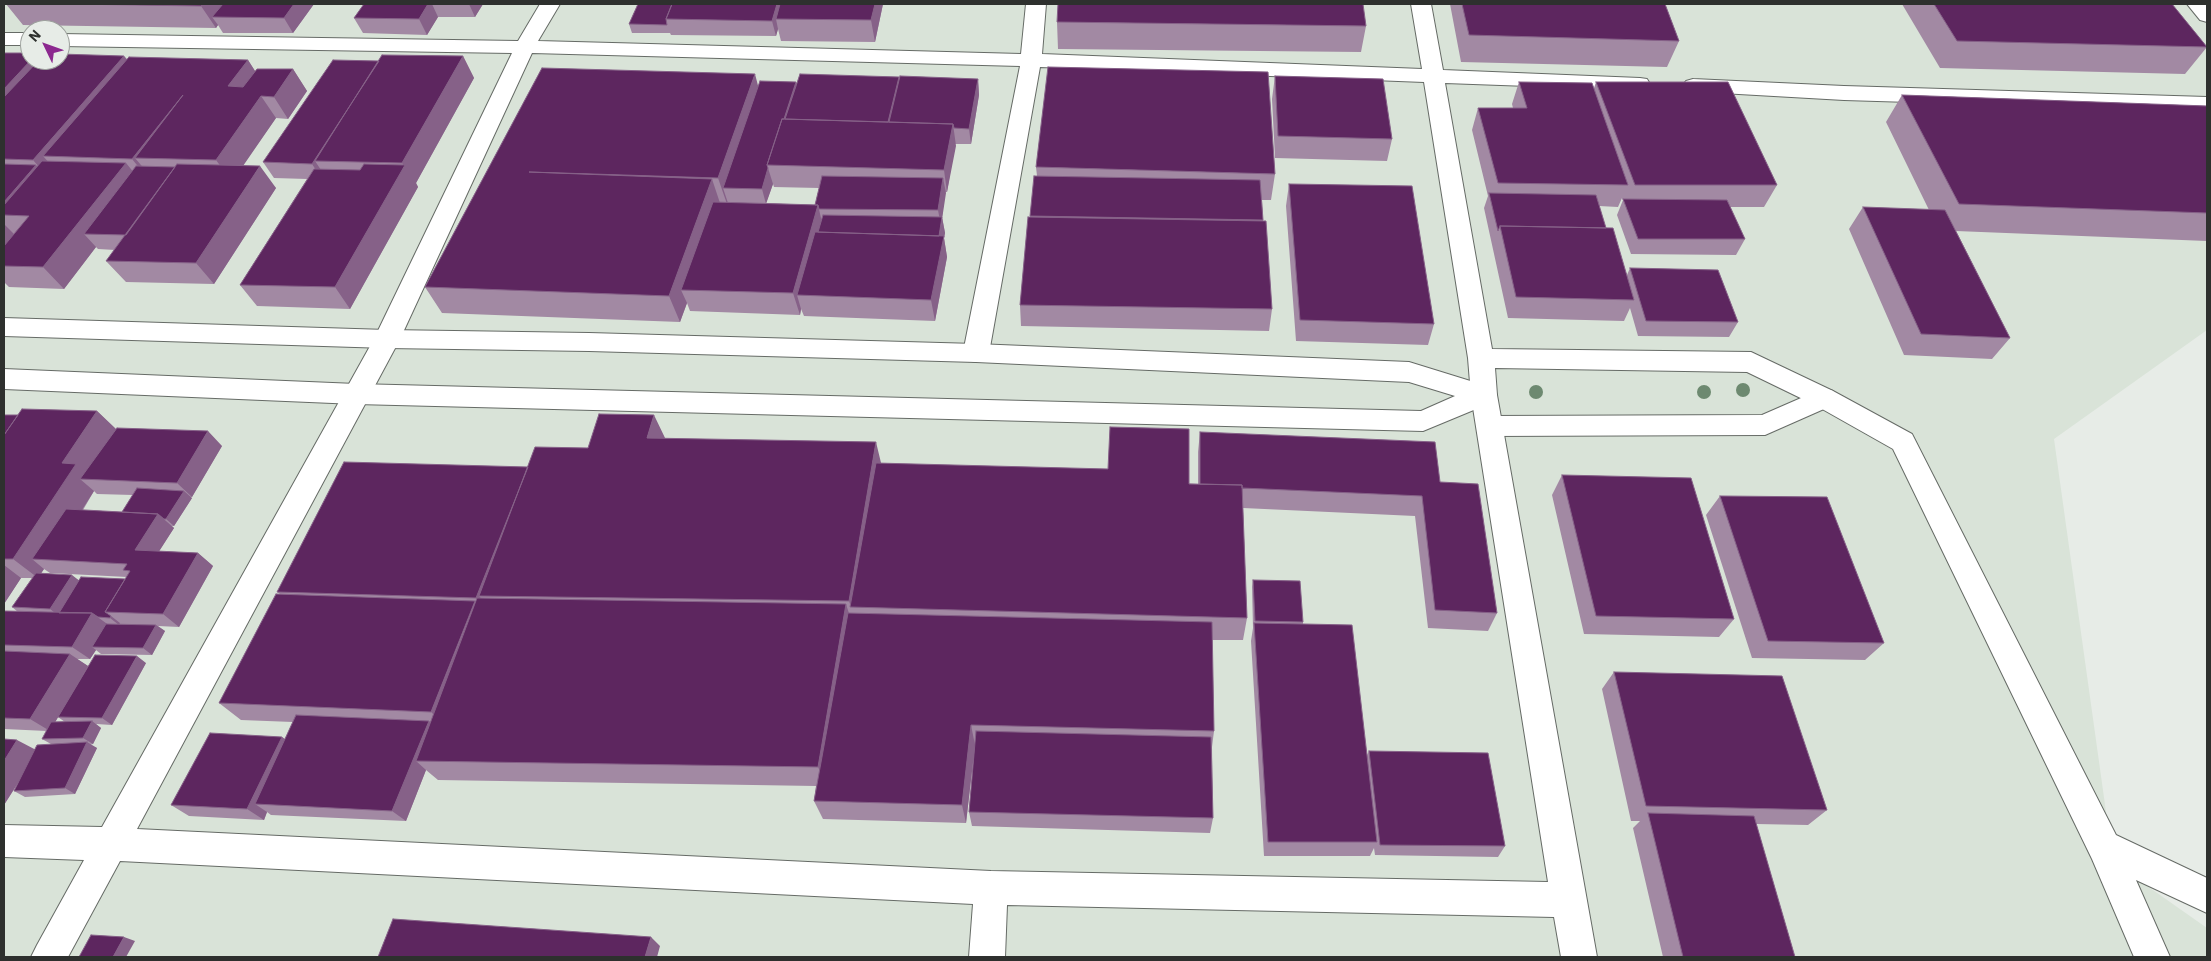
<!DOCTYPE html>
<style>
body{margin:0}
#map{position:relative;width:2211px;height:961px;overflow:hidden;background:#e7ece7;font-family:"IBM Plex Sans",sans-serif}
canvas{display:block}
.frame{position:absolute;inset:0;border:5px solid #2e302e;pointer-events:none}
.north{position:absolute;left:20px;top:20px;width:50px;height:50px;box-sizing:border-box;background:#e7ece7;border:1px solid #9da19d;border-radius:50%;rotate:312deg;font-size:14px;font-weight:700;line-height:20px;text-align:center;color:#2e302e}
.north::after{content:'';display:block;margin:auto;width:18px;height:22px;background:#8c288f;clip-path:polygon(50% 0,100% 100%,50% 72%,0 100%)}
</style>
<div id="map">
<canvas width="2211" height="961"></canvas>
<div class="frame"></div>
<div class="north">N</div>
</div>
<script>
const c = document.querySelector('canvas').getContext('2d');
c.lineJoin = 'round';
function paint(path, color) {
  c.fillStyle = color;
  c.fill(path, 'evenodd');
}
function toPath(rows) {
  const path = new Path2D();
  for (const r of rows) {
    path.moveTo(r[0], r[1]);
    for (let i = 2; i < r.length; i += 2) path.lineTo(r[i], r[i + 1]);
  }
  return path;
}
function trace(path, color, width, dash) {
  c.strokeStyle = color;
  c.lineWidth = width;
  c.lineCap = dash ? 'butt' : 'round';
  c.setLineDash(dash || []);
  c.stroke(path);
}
paint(toPath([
 [4,4,2207,4,2207,330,2054,439,2113,862,2207,928,2207,957,4,957],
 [30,30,60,30,60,60,30,60]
]), '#d9e3d8');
const service = toPath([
 [1824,388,1833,391,1837,398,1833,405,1765,435,1490,436,1481,433,1477,426,1481,419,1490,416,1762,415,1824,388]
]);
const minor = toPath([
 [540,4,560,4,538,41,1021,54,1026,4,1046,4,1042,54,1422,69,1411,4,1431,4,1443,70,1640,78,1647,79,1650,84,1647,89,1640,90,1445,83,1492,349,1751,352,1833,391,1912,434,2116,835,2207,878,2207,913,2136,880,2170,957,2134,957,2092,859,1893,449,1815,405,1747,372,1495,368,1497,395,1597,957,1561,957,1554,917,1007,905,1005,957,969,957,973,904,120,861,68,957,31,957,37,945,84,860,4,857,4,825,102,827,374,339,512,53,60,46,60,34,518,41,540,4],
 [532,53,1020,66,963,353,967,360,976,362,985,360,989,353,1040,67,1424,82,1468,358,1471,395,1548,882,991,871,137,829,400,339,532,53],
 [2187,4,2207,4,2207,22,2200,20,2187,4],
 [4,33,30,33,30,45,4,45,4,33],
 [1693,79,1844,86,2207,97,2207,111,1844,100,1686,91,1682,86,1686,81,1693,79]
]);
const tertiary = toPath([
 [4,318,387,330,589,333,976,344,1409,362,1493,388,1497,395,1493,402,1423,431,356,404,4,389,4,369,356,384,1421,411,1455,396,1409,382,976,362,589,351,387,348,4,336,4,318]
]);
trace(service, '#666b66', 2);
trace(minor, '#666b66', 2);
trace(tertiary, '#666b66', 2);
paint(service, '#fff');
paint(minor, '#fff');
paint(tertiary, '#fff');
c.fillStyle = '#6d8970';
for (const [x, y] of [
 [1743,390],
 [1536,392],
 [1704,392]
]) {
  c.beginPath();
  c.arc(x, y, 7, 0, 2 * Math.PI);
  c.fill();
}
paint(toPath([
 [6,4,314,4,293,33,223,33,218,25,216,28,23,25],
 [364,4,483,4,475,17,438,17,427,35,363,33,354,18],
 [638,4,883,4,875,42,781,41,778,29,776,36,671,35,670,33,632,33,629,24],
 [1450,4,1665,4,1679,41,1667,67,1461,62],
 [1902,4,2172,4,2207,47,2185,74,1940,68],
 [1057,22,1366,26,1361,52,1058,49],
 [4,53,30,60,124,56,127,59,248,60,255,71,293,69,307,91,288,119,276,118,243,165,276,188,214,284,126,282,106,261,115,250,98,249,96,247,64,289,9,287,4,282],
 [463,56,474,78,416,183,418,187,350,309,257,306,240,285,307,179,274,178,263,162,378,61],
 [542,68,758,86,796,82,797,84,899,77,899,79,978,79,979,95,971,144,955,144,947,192,945,192,942,217,945,233,944,238,947,257,935,321,804,316,801,309,800,315,690,311,687,303,680,322,442,313,425,287],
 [773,184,774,187,819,188,815,205,766,203],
 [1275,76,1392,139,1387,161,1275,158,1272,99],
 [1519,82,1594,88,1596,82,1777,185,1764,207,1730,207,1745,239,1736,255,1631,254,1617,215,1623,200,1622,198,1618,207,1599,206,1606,228,1627,275,1630,268,1738,322,1729,337,1638,336,1630,308,1624,321,1508,318,1484,208,1488,196,1472,130,1478,108,1513,108,1512,104],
 [1902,95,2207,106,2207,241,1956,231,2010,338,1992,359,1904,355,1849,229,1863,207,1929,210,1886,122],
 [1036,167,1275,174,1271,200,1262,200,1263,221,1272,309,1269,331,1021,326,1020,305,1030,216,1037,176],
 [1289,184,1434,324,1428,345,1296,341,1286,206],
 [97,411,116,429,222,446,192,497,190,497,192,498,174,526,172,526,174,528,159,551,198,553,213,566,179,627,158,626,165,631,152,655,101,654,96,650,90,659,77,659,88,666,146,663,112,725,96,724,101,728,93,744,90,745,97,748,75,794,25,797,14,791,20,780,4,805,4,739,35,750,51,744,42,739,47,731,4,729,4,611,18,612,12,607,32,578,21,578,4,604,4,415,18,415],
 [94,491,97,494,133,495,122,512,83,510],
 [44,569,50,573,127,577,125,579,79,580,41,573],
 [58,717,65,722,55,722],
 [1200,432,1440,482,1497,613,1488,631,1428,628,1415,516,1243,508,1247,618,1243,640,1212,640,1214,731,1212,747,1213,818,1210,833,972,826,969,812,975,745,966,823,823,819,814,801,816,786,438,780,426,770,406,821,271,815,267,812,264,820,189,816,171,805,282,737,285,739,293,722,241,720,219,703,280,594,277,592,528,467,588,448,665,439,881,463,1198,484,1198,452],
 [1562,475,1734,619,1719,637,1584,634,1552,495],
 [1720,496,1884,643,1865,660,1752,658,1706,515],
 [1253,580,1303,622,1303,624,1367,755,1369,751,1505,846,1498,857,1375,855,1374,848,1370,856,1264,856,1251,641,1253,628,1252,587],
 [1614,672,1827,810,1808,825,1756,824,1795,957,1663,957,1633,828,1640,821,1631,821,1602,689]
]), '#a289a3');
paint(toPath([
 [203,4,235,4,212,17,218,25,216,28,201,6],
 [294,4,314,4,293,33,284,18],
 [428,4,432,4,438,17,427,35,419,19],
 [469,4,483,4,475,17],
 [777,4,784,4,776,19,778,29,776,36,772,21],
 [875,4,883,4,875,42,871,20],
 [124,56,141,78,43,156,59,174,52,182,33,160],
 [463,56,474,78,416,183,418,187,350,309,335,287,404,166,402,163],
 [31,60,42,60,4,133,4,89],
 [248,60,262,82,243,109,228,86],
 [379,61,315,161,325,176,322,179,312,164],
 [293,69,307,91,288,119,274,97],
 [755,74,762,101,723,188,728,203,727,204,718,178],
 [899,77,901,92,894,126,887,126],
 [978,79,979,95,971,144,969,129],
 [796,82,800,97,769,165],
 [183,95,135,158,152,178,150,181,132,159],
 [261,96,276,118,232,182,216,160],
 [953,124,956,146,947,192,944,170],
 [126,163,144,185,84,234,96,247,64,289,43,267],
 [36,165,55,187,29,216,4,215,4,202],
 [260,166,276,188,214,284,196,263],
 [768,168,773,184,766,204,762,189],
 [943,178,946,193,941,226,938,210],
 [712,179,721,206,681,290,687,303,680,322,669,296],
 [818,205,823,227,797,295,801,309,800,315,793,293],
 [942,217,945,233,944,238,947,257,935,321,931,300,939,239],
 [4,224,15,235,4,249],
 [97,411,119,432,80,479,94,491,50,560,32,559,44,569,38,578,13,559,62,463],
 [654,415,666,440,647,438],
 [208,431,222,446,192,497,177,483],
 [876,442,882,467,851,607,849,601],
 [528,467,479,596,493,612,492,616,476,598],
 [184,491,192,498,174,526,166,519],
 [158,514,174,528,151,564,135,550],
 [198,553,213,566,179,627,163,614],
 [4,565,21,578,4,604],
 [72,575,81,582,59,616,50,609],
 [476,601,448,728,431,712],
 [846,604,853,626,827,786,818,767],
 [92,613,110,626,92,647,96,650,90,659,72,647],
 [111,616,120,623,119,625,110,618],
 [156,625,165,631,152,655,143,648],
 [70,654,88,666,50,731,30,719],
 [137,656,146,663,112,725,102,718],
 [92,721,101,728,93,744,83,738],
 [429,721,441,733,416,761,426,770,406,821,392,811],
 [971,725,975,745,966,823,962,805],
 [282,737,297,749,255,804,267,812,264,820,247,809],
 [17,740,38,751,4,805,4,761],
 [87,742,97,748,75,794,65,788],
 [124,937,135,941,126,957,113,957],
 [651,937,660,946,657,957,645,957]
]), '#866188');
const building = toPath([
 [69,4,203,4,201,6,69,4],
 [223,4,294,4,284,18,212,17,223,4],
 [364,4,428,4,419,19,354,18,364,4],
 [638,4,672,4,666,19,667,25,629,24,638,4],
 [672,4,777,4,772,21,666,19,672,4],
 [780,4,875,4,871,20,776,19,780,4],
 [1058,4,1363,4,1366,26,1057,22,1058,4],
 [1462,4,1665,4,1679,41,1469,35,1462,4],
 [1934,4,2172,4,2207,47,1957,41,1934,4],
 [4,53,30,53,31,60,4,89,4,53],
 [60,54,124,56,33,160,4,159,4,97,39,60,60,60,60,54],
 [382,55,463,56,402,163,315,161,382,55],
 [129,57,248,60,228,86,243,87,257,69,293,69,274,97,261,96,216,160,135,158,183,95,132,159,43,156,129,57],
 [333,60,379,61,312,164,263,162,333,60],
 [1048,67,1268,72,1275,174,1036,167,1048,67],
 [542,68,755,74,718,178,529,172,712,179,669,296,425,287,542,68],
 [800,74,899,77,888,122,785,119,800,74],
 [900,76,978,79,969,129,954,128,953,124,889,122,900,76],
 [1275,76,1383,79,1392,139,1278,136,1275,76],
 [760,81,796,82,784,119,782,119,767,165,768,168,762,189,723,188,760,81],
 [1519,82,1592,83,1628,185,1498,183,1478,108,1527,108,1519,82],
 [1596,82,1728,82,1777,185,1635,185,1596,82],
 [1902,95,2207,106,2207,213,1959,204,1902,95],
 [782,119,953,124,944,170,767,165,782,119],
 [42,161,126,163,43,267,4,266,4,246,29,216,4,215,4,205,42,161],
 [4,164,36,165,4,202,4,164],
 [177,164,260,166,196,263,106,261,177,164],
 [364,164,405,165,335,287,240,285,314,169,360,170,364,164],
 [136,166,175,167,126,235,84,234,136,166],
 [822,176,943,178,938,210,819,209,818,205,815,205,822,176],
 [1034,176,1260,180,1263,220,1030,216,1034,176],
 [1289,184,1412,186,1434,324,1300,320,1289,184],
 [1489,193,1596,195,1606,228,1500,226,1498,231,1489,193],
 [1623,199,1727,200,1745,239,1638,239,1623,199],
 [713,202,818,205,793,293,681,290,713,202],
 [1863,207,1945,210,2010,338,1921,334,1863,207],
 [823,215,942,217,939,236,818,232,823,215],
 [1028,217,1266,221,1272,309,1020,305,1028,217],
 [1500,226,1613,228,1634,300,1516,297,1500,226],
 [815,232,944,236,931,300,797,295,815,232],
 [1630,268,1718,270,1738,322,1646,321,1630,268],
 [22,409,97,411,62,463,76,464,13,559,4,559,4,435,22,409],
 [599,414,654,415,647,438,876,442,849,601,479,596,535,447,588,448,599,414],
 [4,415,18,415,4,435,4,415],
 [1110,427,1189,429,1189,484,1242,485,1247,618,850,607,876,463,1108,469,1110,427],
 [117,428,208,431,177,483,80,479,117,428],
 [1200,432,1435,442,1440,482,1478,484,1497,613,1435,610,1422,496,1242,488,1242,485,1200,484,1200,432],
 [344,462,528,467,476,598,277,592,344,462],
 [1562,475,1691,478,1734,619,1596,616,1562,475],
 [137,488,184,491,166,519,164,519,158,514,122,512,137,488],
 [1720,496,1827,497,1884,643,1768,641,1720,496],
 [66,509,158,514,135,550,198,553,163,614,105,612,130,571,123,570,127,564,32,559,66,509],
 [36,573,72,575,50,609,12,607,36,573],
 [81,577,125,579,105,612,111,616,110,618,98,617,92,613,59,613,81,577],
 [1253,580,1300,581,1303,622,1255,621,1253,580],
 [276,594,475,601,431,712,219,703,276,594],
 [477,598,846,604,818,767,416,761,477,598],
 [4,611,92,613,72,647,4,645,4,611],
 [848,613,1212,622,1214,731,971,725,962,805,814,801,848,613],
 [1254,623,1352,625,1377,842,1268,842,1254,623],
 [106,624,156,625,143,648,92,647,106,624],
 [4,651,70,654,30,719,4,718,4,651],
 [95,655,137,656,102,718,58,717,95,655],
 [1614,672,1782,676,1827,810,1646,806,1614,672],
 [296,715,429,721,392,811,255,804,296,715],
 [92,721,83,738,42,739,51,722,92,721],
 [976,731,1211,737,1213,818,969,812,976,731],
 [210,733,282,737,247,809,171,805,210,733],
 [4,739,17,740,4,761,4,739],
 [87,742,65,788,14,791,37,745,87,742],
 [1369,751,1488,753,1505,846,1380,845,1369,751],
 [1648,813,1754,816,1795,957,1683,957,1648,813],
 [393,919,651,937,645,957,378,957,393,919],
 [91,935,124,937,113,957,79,957,91,935]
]);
paint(building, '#5d265f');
trace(building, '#866188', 1);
</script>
